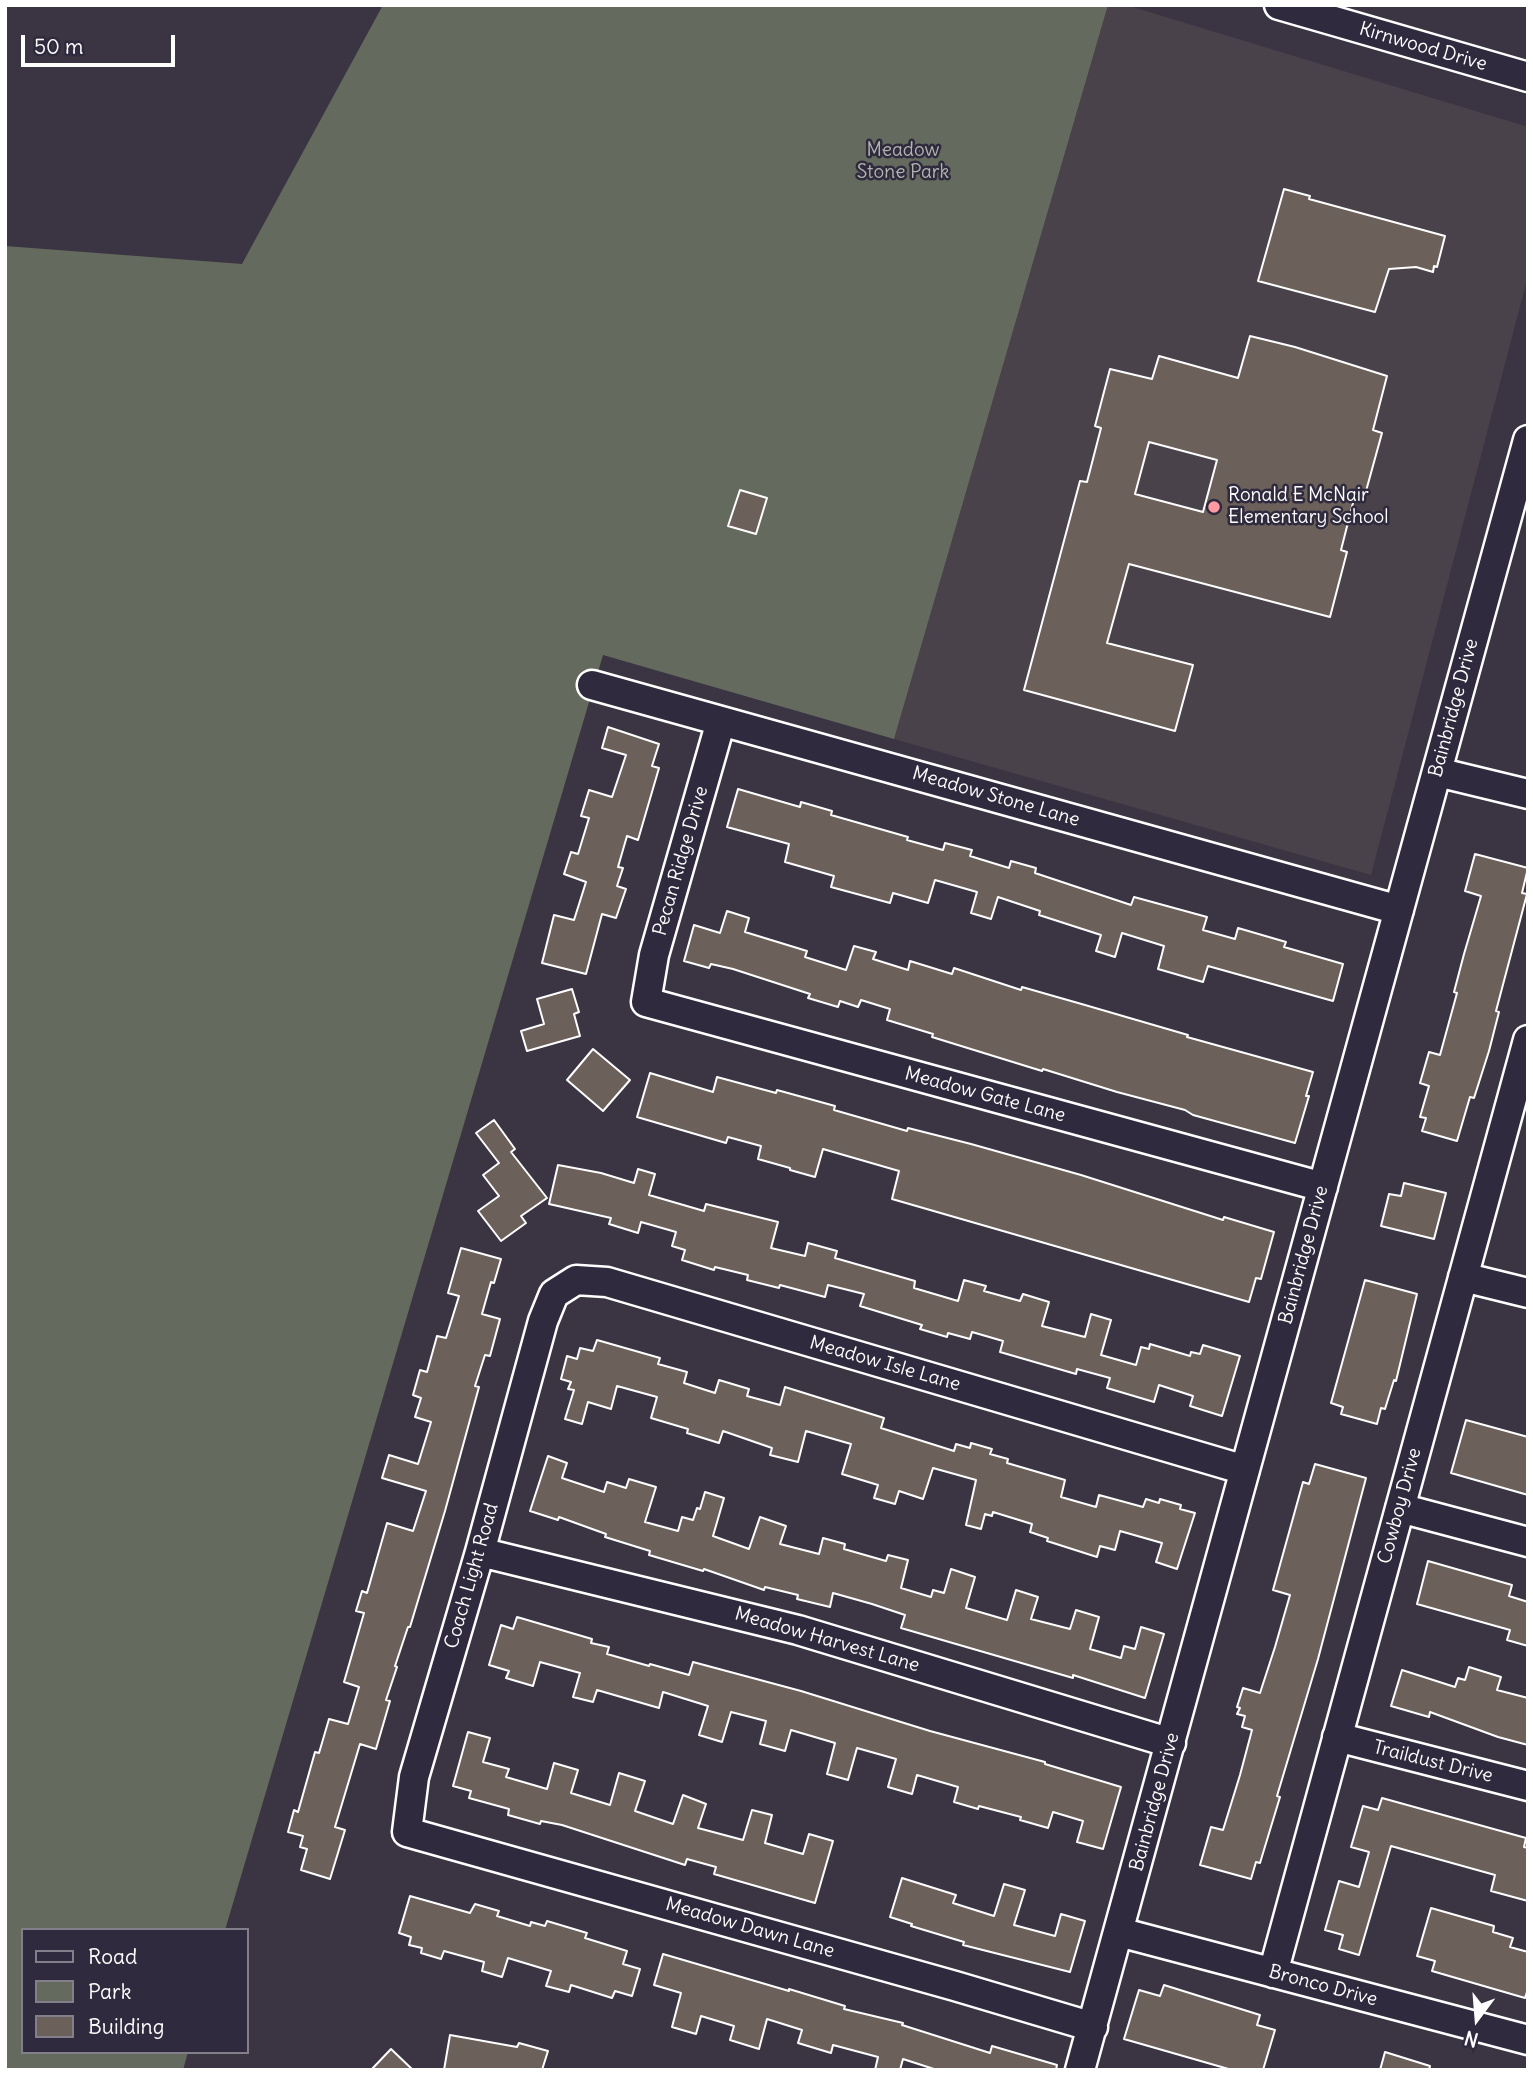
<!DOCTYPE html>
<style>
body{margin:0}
#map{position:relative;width:1533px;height:2075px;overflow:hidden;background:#3b3543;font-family:Delius,sans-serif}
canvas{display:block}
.frame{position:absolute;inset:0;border:7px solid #fff;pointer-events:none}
.legend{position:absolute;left:21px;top:1928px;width:228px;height:126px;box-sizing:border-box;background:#2f2a3d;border:2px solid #827f8b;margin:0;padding:9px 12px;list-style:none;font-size:21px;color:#fff}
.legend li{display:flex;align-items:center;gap:14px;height:35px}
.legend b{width:35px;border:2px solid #827f8b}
.north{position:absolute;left:1442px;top:1984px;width:70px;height:70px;-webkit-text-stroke:5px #2f2a3d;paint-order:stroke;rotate:196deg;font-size:19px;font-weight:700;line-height:28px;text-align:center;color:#fff}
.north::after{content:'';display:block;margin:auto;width:24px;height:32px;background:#fff;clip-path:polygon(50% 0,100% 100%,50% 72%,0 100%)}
.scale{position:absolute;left:21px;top:35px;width:154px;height:32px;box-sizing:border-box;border:4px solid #fff;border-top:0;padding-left:9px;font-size:21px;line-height:24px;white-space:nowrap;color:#fff;-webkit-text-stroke:5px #2f2a3d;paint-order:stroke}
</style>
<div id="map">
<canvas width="1533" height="2075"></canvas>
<div class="frame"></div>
<ul class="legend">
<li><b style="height:9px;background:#2f2a3d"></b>Road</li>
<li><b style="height:19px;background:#646b5e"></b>Park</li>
<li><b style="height:19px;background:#6c605b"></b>Building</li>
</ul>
<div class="north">N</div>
<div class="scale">50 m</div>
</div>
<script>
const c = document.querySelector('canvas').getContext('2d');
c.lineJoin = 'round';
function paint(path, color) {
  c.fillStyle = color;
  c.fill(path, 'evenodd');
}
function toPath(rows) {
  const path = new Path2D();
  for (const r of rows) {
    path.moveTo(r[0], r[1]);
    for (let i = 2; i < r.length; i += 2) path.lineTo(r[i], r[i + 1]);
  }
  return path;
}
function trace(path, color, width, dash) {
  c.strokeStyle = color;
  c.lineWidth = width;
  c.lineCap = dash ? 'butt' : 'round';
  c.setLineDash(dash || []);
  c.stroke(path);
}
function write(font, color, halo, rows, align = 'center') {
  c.font = font + ' Delius,sans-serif';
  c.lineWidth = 5;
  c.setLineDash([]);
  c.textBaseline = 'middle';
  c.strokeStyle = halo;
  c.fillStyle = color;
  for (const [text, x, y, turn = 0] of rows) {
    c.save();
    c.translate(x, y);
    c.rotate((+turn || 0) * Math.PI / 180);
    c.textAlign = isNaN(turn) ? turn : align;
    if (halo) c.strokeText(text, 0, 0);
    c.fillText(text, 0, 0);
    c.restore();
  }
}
paint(toPath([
 [1108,5,1126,5,1528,127,1528,276,1371,875,894,739]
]), '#4a424a');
paint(toPath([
 [383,5,1108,5,894,739,603,655,225,1930,23,1930,23,2052,188,2052,183,2070,5,2070,5,246,242,264]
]), '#646b5e');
const building = toPath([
 [1284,189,1310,196,1309,199,1445,236,1437,267,1434,266,1433,272,1416,267,1389,269,1375,312,1258,281,1284,189],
 [1250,336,1295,347,1387,376,1373,430,1382,433,1363,502,1354,499,1341,550,1347,552,1330,617,1129,564,1107,643,1193,665,1175,731,1024,690,1080,481,1087,482,1101,428,1095,426,1110,369,1152,379,1159,356,1238,378,1250,336],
 [1149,442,1217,460,1203,512,1135,494,1149,442],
 [740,490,767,498,756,534,728,526,740,490],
 [608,727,659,744,652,766,659,768,638,840,627,836,618,867,623,868,617,886,626,889,616,918,602,914,586,974,542,963,554,915,574,920,586,882,564,874,571,852,578,854,589,818,581,816,589,790,612,797,626,755,602,748,608,727],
 [738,789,800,807,801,802,832,811,831,815,908,837,907,840,943,850,945,843,972,850,970,856,1009,868,1011,861,1036,868,1035,873,1131,905,1134,897,1207,917,1203,930,1235,939,1238,928,1286,942,1284,947,1343,964,1333,1001,1208,966,1203,982,1158,969,1164,946,1122,933,1115,957,1096,951,1101,935,1039,915,1040,911,998,897,991,919,971,913,977,892,935,880,928,903,893,893,890,903,831,887,834,876,785,862,789,844,727,827,738,789],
 [1475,854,1528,868,1522,893,1527,894,1496,1011,1499,1012,1489,1051,1474,1098,1470,1097,1457,1141,1422,1131,1426,1118,1420,1117,1429,1086,1420,1083,1429,1052,1440,1055,1457,993,1454,992,1464,954,1481,896,1465,891,1475,854],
 [727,911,749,918,745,932,807,951,805,957,846,970,854,946,876,952,873,959,908,970,910,961,952,974,954,968,1021,990,1022,987,1085,1005,1188,1035,1187,1037,1313,1072,1306,1096,1309,1096,1295,1143,1193,1115,1185,1110,1117,1092,1043,1069,1042,1071,932,1037,933,1034,887,1020,890,1009,861,1000,858,1007,840,1001,838,1007,808,998,810,994,733,969,711,964,709,968,684,961,694,925,720,933,727,911],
 [572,989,579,1012,574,1014,580,1036,527,1051,521,1031,544,1024,537,999,572,989],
 [593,1049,630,1080,603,1111,567,1080,593,1049],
 [650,1073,713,1092,717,1077,776,1093,777,1090,835,1106,834,1110,907,1131,908,1128,971,1144,1081,1175,1223,1220,1224,1217,1274,1232,1261,1279,1256,1278,1249,1302,892,1199,899,1171,823,1149,815,1177,790,1170,790,1168,758,1159,761,1146,728,1137,726,1143,637,1117,650,1073],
 [494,1120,515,1149,511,1152,547,1198,521,1216,526,1223,501,1241,478,1211,499,1196,483,1175,499,1163,476,1133,494,1120],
 [558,1165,601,1173,634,1183,638,1169,655,1174,649,1195,704,1211,706,1204,778,1222,771,1248,805,1256,808,1243,837,1251,835,1258,915,1281,914,1288,958,1301,964,1280,986,1286,984,1291,1020,1301,1023,1294,1049,1302,1042,1326,1085,1337,1091,1314,1111,1320,1101,1355,1136,1365,1141,1347,1149,1349,1150,1344,1190,1356,1191,1352,1200,1354,1203,1345,1240,1356,1222,1416,1190,1406,1193,1396,1159,1385,1154,1402,1107,1388,1110,1378,1077,1369,1076,1374,1000,1352,1003,1341,972,1332,970,1339,948,1333,947,1337,920,1329,922,1325,860,1306,864,1294,828,1285,825,1297,780,1285,779,1288,747,1280,748,1275,715,1267,714,1270,682,1260,685,1250,672,1246,676,1232,641,1222,638,1233,609,1224,611,1218,549,1204,558,1165],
 [1404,1183,1446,1193,1434,1239,1381,1226,1389,1194,1401,1196,1404,1183],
 [461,1248,501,1259,494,1283,491,1282,482,1314,500,1319,490,1356,485,1355,475,1386,479,1387,445,1511,410,1627,408,1627,395,1666,397,1667,386,1700,390,1701,376,1749,360,1744,335,1827,345,1830,330,1879,301,1870,307,1849,300,1847,303,1836,288,1832,294,1810,298,1812,315,1752,319,1753,329,1719,348,1724,359,1687,344,1682,364,1613,356,1611,362,1591,367,1593,387,1523,413,1531,426,1491,382,1478,389,1455,418,1464,431,1422,415,1417,421,1398,413,1395,420,1370,427,1372,437,1336,446,1338,459,1296,448,1293,461,1248],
 [1365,1280,1417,1294,1396,1381,1394,1380,1385,1409,1381,1408,1377,1424,1341,1414,1343,1407,1331,1403,1365,1280],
 [597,1340,660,1358,658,1364,687,1372,684,1383,715,1393,719,1380,749,1389,747,1396,780,1405,785,1387,884,1418,881,1428,954,1451,956,1444,970,1448,971,1443,992,1449,990,1454,1008,1459,1007,1463,1065,1480,1061,1497,1096,1507,1099,1495,1143,1507,1146,1499,1159,1503,1160,1499,1181,1505,1180,1509,1195,1513,1177,1569,1156,1562,1162,1543,1120,1531,1115,1550,1100,1546,1097,1557,1047,1541,1048,1538,1030,1532,1032,1524,993,1512,992,1516,985,1514,981,1529,966,1525,976,1480,933,1468,923,1499,899,1491,895,1504,874,1498,878,1485,842,1474,851,1444,806,1431,798,1462,770,1455,772,1448,723,1431,719,1443,687,1433,688,1429,651,1418,657,1397,617,1386,611,1409,588,1402,582,1424,565,1419,574,1390,568,1389,571,1382,561,1379,567,1356,577,1359,580,1348,593,1351,597,1340],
 [1466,1420,1528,1437,1528,1495,1451,1473,1466,1420],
 [548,1456,567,1463,562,1478,604,1492,607,1482,626,1488,629,1479,656,1487,645,1522,678,1531,682,1517,693,1520,697,1508,700,1509,705,1492,724,1498,713,1536,749,1549,760,1517,786,1526,780,1544,819,1554,823,1538,845,1544,844,1549,886,1561,888,1555,908,1560,901,1588,931,1597,933,1590,944,1593,951,1569,975,1577,966,1608,1007,1620,1016,1590,1038,1597,1031,1619,1070,1629,1076,1610,1099,1617,1090,1649,1121,1658,1124,1646,1135,1649,1141,1627,1164,1634,1145,1698,1073,1675,1073,1678,901,1628,905,1615,872,1604,833,1593,830,1607,797,1599,798,1595,765,1587,764,1590,704,1569,703,1571,649,1555,650,1551,605,1537,606,1534,559,1517,558,1520,530,1511,548,1456],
 [1315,1464,1366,1478,1318,1659,1277,1796,1280,1797,1260,1863,1256,1862,1251,1879,1200,1865,1211,1827,1223,1830,1240,1775,1252,1730,1242,1727,1245,1716,1237,1714,1240,1708,1237,1707,1243,1688,1260,1693,1275,1647,1290,1595,1273,1590,1303,1482,1309,1484,1315,1464],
 [1428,1561,1512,1585,1509,1596,1528,1602,1528,1646,1507,1640,1510,1630,1417,1604,1428,1561],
 [517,1617,592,1639,591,1643,609,1647,607,1654,649,1666,650,1664,689,1675,693,1662,801,1691,930,1731,1045,1762,1045,1764,1121,1787,1103,1849,1077,1842,1083,1821,1053,1812,1048,1828,1020,1820,1021,1817,979,1806,978,1809,954,1802,958,1787,917,1775,912,1794,888,1787,896,1759,857,1748,848,1780,827,1774,835,1743,791,1730,785,1751,760,1744,766,1721,731,1712,722,1742,699,1735,708,1706,663,1692,659,1708,597,1690,593,1702,573,1697,580,1673,540,1662,533,1686,506,1678,509,1671,489,1665,501,1625,513,1629,517,1617],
 [1469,1667,1501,1677,1497,1690,1528,1698,1528,1745,1498,1737,1430,1712,1429,1717,1391,1706,1402,1670,1455,1687,1458,1678,1465,1680,1469,1667],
 [468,1732,490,1738,483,1762,509,1769,506,1777,547,1789,554,1763,578,1770,571,1793,610,1805,619,1773,645,1781,635,1811,673,1824,683,1795,706,1804,698,1828,743,1840,752,1810,772,1815,765,1843,803,1854,809,1834,833,1841,815,1903,714,1874,716,1867,687,1859,685,1865,562,1825,541,1821,540,1824,508,1815,509,1809,469,1798,471,1791,453,1786,468,1732],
 [1382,1798,1526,1838,1524,1847,1528,1848,1528,1901,1491,1891,1495,1875,1391,1846,1359,1955,1339,1949,1343,1935,1325,1930,1339,1881,1359,1887,1369,1852,1351,1847,1363,1806,1378,1810,1382,1798],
 [902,1878,956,1895,953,1903,994,1916,1004,1884,1025,1890,1014,1925,1055,1936,1061,1914,1085,1921,1070,1972,963,1945,964,1942,911,1926,912,1924,890,1917,902,1878],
 [410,1896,470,1913,475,1904,499,1911,497,1916,530,1926,531,1922,545,1926,547,1921,587,1933,585,1938,627,1951,623,1964,640,1969,632,1996,615,1991,612,1998,571,1985,569,1992,546,1986,551,1971,508,1958,502,1977,482,1971,484,1962,444,1951,441,1959,421,1953,422,1948,409,1945,411,1937,399,1933,410,1896],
 [1431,1908,1494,1926,1493,1932,1513,1938,1510,1947,1528,1952,1528,1989,1525,1998,1432,1971,1435,1961,1417,1956,1431,1908],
 [663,1954,789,1991,789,1989,845,2006,844,2009,903,2023,902,2025,990,2053,992,2046,1057,2065,1056,2070,937,2070,903,2059,900,2070,875,2070,878,2057,833,2045,831,2053,798,2043,802,2030,767,2019,759,2049,730,2040,734,2026,701,2016,696,2034,672,2027,681,1993,654,1985,663,1954],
 [1164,1985,1260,2015,1257,2025,1275,2030,1263,2070,1232,2070,1124,2039,1139,1990,1160,1996,1164,1985],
 [450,2035,517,2047,519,2043,548,2051,542,2070,444,2070,450,2035],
 [391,2049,413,2070,371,2070,391,2049],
 [1385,2052,1430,2066,1429,2070,1380,2070,1385,2052]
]);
paint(building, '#6c605b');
trace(building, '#fff', 2);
const minor = toPath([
 [1279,5,1528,77],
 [592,685,1399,910],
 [721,721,654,955,646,1002,1323,1187],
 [1437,772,1528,794],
 [1463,1277,1528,1293],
 [1400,1508,1528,1542],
 [480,1552,798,1630,1171,1743],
 [1337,1737,1528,1786],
 [1119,1932,1528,2040],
 [1273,1973,1528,1040],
 [1093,2027,955,1986,407,1832,414,1777,480,1552,543,1321,554,1294,576,1280,607,1282,1245,1470],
 [1080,2070,1528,440]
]);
trace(minor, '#fff', 33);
trace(minor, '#2f2a3d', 28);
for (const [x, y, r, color] of [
 [1214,507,7,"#ff9aa2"]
]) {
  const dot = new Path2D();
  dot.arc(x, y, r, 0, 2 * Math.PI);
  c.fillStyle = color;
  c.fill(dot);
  trace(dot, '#2f2a3d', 2.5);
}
write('19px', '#fff', '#2f2a3d', [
 ["Kirnwood Drive",1423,47,16],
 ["Bainbridge Drive",1454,708,-75],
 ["Meadow Stone Lane",996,797,16],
 ["Pecan Ridge Drive",681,861,-74],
 ["Meadow Gate Lane",985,1095,15],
 ["Bainbridge Drive",1304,1255,-75],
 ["Meadow Isle Lane",885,1364,16],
 ["Cowboy Drive",1400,1506,-75],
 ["Coach Light Road",472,1576,-74],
 ["Meadow Harvest Lane",827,1640,16],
 ["Traildust Drive",1433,1762,14],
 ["Bainbridge Drive",1155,1802,-75],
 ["Meadow Dawn Lane",750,1928,16],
 ["Bronco Drive",1323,1986,15]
]);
write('19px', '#b2b5ae', '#2f2a3d', [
 ["Meadow",903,151],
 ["Stone Park",903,173]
]);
write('19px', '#fff', '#2f2a3d', [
 ["Ronald E McNair",1228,496],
 ["Elementary School",1228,518]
], 'left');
</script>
